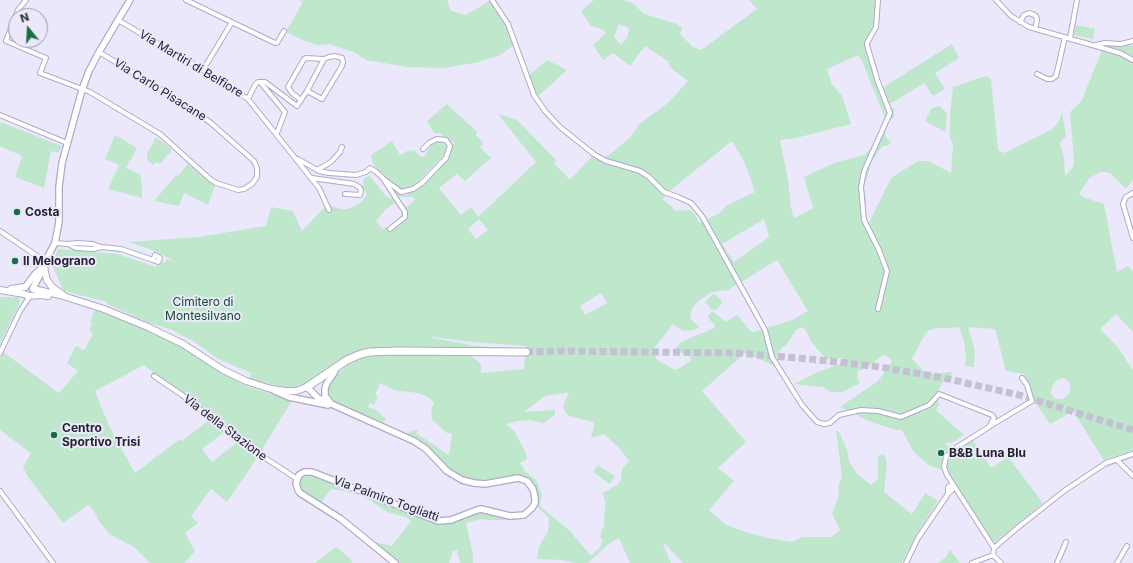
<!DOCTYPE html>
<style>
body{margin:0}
#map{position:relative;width:1133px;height:563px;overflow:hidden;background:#ebe8fc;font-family:Inter,sans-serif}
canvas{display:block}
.north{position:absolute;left:8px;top:8px;width:40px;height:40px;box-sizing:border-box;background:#ebe8fc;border:1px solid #9c99aa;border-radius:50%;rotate:342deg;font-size:11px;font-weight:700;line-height:16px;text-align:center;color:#25232f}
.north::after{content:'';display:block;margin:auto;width:14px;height:18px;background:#177043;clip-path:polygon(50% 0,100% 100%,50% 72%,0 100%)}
</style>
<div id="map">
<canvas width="1133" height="563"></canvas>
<div class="north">N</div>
</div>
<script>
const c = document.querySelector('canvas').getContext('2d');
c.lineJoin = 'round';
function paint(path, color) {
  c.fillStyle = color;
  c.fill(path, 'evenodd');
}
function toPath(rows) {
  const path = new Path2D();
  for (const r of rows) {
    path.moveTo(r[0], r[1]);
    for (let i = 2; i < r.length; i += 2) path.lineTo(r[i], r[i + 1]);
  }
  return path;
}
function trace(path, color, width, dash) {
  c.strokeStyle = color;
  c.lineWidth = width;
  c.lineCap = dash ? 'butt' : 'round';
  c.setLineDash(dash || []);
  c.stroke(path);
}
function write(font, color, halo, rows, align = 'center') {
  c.font = font + ' Inter,sans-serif';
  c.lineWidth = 4;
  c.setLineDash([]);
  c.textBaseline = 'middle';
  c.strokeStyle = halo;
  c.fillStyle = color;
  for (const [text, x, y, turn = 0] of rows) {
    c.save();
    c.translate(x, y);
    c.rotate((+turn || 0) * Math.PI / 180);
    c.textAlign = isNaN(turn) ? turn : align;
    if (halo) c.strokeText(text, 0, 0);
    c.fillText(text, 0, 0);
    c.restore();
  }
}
paint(toPath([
 [300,0,447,0,451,11,466,15,490,1,507,25,514,45,500,55,479,62,444,68,407,67,366,60,354,52,344,49,329,44,317,45,303,40,286,32,303,2],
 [594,0,623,0,633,3,644,14,677,24,682,28,680,34,693,47,701,50,757,9,749,0,881,0,878,27,869,37,865,46,870,60,875,65,882,88,952,44,959,58,935,73,945,89,933,96,924,83,888,105,894,109,894,117,889,121,885,132,886,138,891,142,887,146,882,146,872,161,864,187,866,198,865,217,867,227,891,178,918,161,928,161,951,173,953,144,950,139,950,113,953,87,986,76,991,79,998,150,1004,153,1041,135,1052,129,1059,121,1062,112,1066,136,1060,143,1064,158,1065,176,1073,167,1074,160,1070,112,1081,102,1102,50,1123,56,1133,62,1133,180,1126,189,1110,173,1101,172,1089,178,1079,194,1083,197,1104,204,1117,272,1128,266,1133,272,1133,332,1116,314,1100,329,1116,345,1133,370,1133,457,1108,467,1073,411,1050,424,1033,399,1024,374,1006,371,995,329,968,327,975,351,974,367,965,366,966,357,964,342,959,327,949,328,936,328,928,331,925,334,912,359,922,370,930,374,952,372,951,381,944,380,937,393,939,405,936,410,964,435,953,442,945,443,950,449,942,462,941,470,929,465,919,457,913,451,902,430,896,430,869,421,840,407,878,381,890,365,892,360,884,355,874,362,869,367,858,371,857,377,860,383,843,392,830,392,823,387,794,384,818,372,840,364,842,358,826,359,812,343,805,329,802,327,796,330,787,344,781,348,776,358,775,366,745,353,702,391,746,442,718,468,734,481,709,510,725,524,745,532,768,538,791,542,803,537,832,537,840,530,832,513,838,498,839,484,842,476,836,431,839,432,847,450,849,461,857,474,871,485,878,479,878,456,884,454,887,463,884,492,912,514,925,493,938,501,915,537,902,563,683,563,665,544,663,544,671,563,630,563,619,538,610,543,588,563,575,563,563,560,537,559,539,546,548,532,549,518,536,506,531,513,517,520,489,520,481,519,466,523,473,556,473,563,460,563,457,550,453,551,449,563,398,563,370,541,392,546,411,521,406,517,387,512,362,495,344,491,331,489,321,503,302,491,300,486,301,479,305,476,311,476,328,481,437,522,477,511,520,517,537,500,522,477,513,476,482,482,462,477,451,472,404,435,415,430,418,430,416,433,449,455,452,434,447,433,433,421,431,410,434,402,428,397,418,393,393,390,380,383,375,395,378,396,374,405,370,403,368,407,376,410,386,419,385,421,383,422,336,403,328,399,326,388,330,381,346,366,354,362,366,357,383,355,471,356,481,364,481,373,524,369,526,346,473,342,432,337,432,338,476,346,524,349,408,347,384,347,368,349,351,354,340,360,310,382,304,384,293,387,278,386,249,379,251,373,218,359,193,341,172,330,147,322,107,304,107,302,64,291,55,272,52,264,58,249,118,254,156,267,158,264,160,265,162,262,165,263,167,259,177,262,152,250,128,242,199,237,266,226,271,207,293,211,302,231,326,206,330,206,341,209,348,209,360,203,367,195,363,187,363,181,366,177,370,176,386,196,407,207,415,200,413,197,396,197,395,193,401,195,406,195,422,185,448,156,454,143,439,133,434,133,427,121,447,104,477,132,476,135,484,143,480,147,491,158,465,181,457,174,439,188,461,215,471,207,478,217,536,162,498,114,517,120,557,161,554,163,570,180,595,153,605,158,630,138,639,124,668,103,688,81,672,69,668,64,669,62,645,46,630,66,613,53,603,60,593,45,606,33,602,29,591,26,581,11],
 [619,24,629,28,627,38,621,45,614,37],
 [858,55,862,61,885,118,877,140,865,155,837,162,804,177,813,208,794,218,791,208,788,180,780,140,796,138,851,124,842,96,831,83,827,69],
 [732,141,741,156,748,171,755,192,726,206,720,213,699,223,695,214,690,210,676,211,663,199,668,192],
 [395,203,401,210,401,216,389,226,382,229,376,221,386,209],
 [479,219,488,230,476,239,468,229],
 [764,219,769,237,734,262,722,244],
 [777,260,808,311,792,320,754,332,750,331,745,324,737,315,726,322,712,311,708,316,708,318,715,325,714,328,681,342,676,348,680,352,686,355,689,355,691,358,691,360,687,363,682,367,675,370,657,360,652,351,673,324,683,331,694,330,699,327,691,319,690,314,693,307,700,300,708,294,713,292,728,290],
 [601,293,607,303,585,315,580,306],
 [1064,378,1067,380,1071,386,1069,394,1062,399,1055,399,1051,394,1051,389,1056,381,1060,379],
 [565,393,569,393,563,406,565,412,569,416,593,422,594,426,591,438,604,434,619,448,629,461,622,469,621,480,617,485,603,493,606,505,605,506,604,526,600,536,603,541,600,547,591,556,569,530,540,506,542,495,536,480,526,472,520,463,527,459,526,453,514,431,506,424,517,421,530,420,544,423,555,415,555,410,524,412,545,396],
 [1076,25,1095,29,1093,39,1074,35],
 [1101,45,1133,45,1133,56,1120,50],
 [547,60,567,70,537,97,528,76],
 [939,106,947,113,945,132,925,121,931,109],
 [1,122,61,146,59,153,51,151,44,188,15,177,22,156,0,146,0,125],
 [115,135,137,148,126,168,140,174,142,186,142,198,108,189,119,165,105,159],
 [156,137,172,150,160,164,156,162,153,165,147,160,147,154],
 [392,141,400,155,409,150,410,152,415,150,417,154,422,157,424,157,433,141,443,142,446,147,444,155,439,160,415,185,411,188,400,190,397,188,383,173,379,174,372,161,371,155],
 [188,164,215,186,208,205,184,193,179,206,154,201,176,175,178,176],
 [713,294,716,295,722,301,720,306,715,310,711,309,705,302],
 [0,297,18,297,20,302,0,344],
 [95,310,141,326,182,345,209,364,244,385,292,401,251,467,227,502,211,489,191,516,198,523,185,533,195,551,184,563,150,563,134,547,109,534,99,521,93,509,88,505,63,523,28,477,23,467,31,453,0,430,0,359,3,352,59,393,78,371,67,363,76,346,84,350,93,334,89,330,92,324,90,322],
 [144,365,212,418,182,441,180,439,135,473,109,426,95,391],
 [227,430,240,440,212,462,202,449],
 [972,439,991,468,1008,457,1043,503,994,543,947,474,945,468,949,456,953,451],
 [598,465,615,476,610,484,593,472],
 [336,547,350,558,352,563,315,563],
 [950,550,960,563,938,563,948,555,948,552]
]), '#bee7cc');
trace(toPath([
 [526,352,559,351,737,353,820,360,880,367,944,378,1019,395,1133,430]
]), '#c3c1d3', 7, [7, 3.5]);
const street = toPath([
 [26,0,18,10,6,41,46,58,40,73,90,92,160,134,210,179,216,183,238,190,244,189,252,184,257,177,257,168,254,161,211,123,186,105,99,52],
 [186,0,275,43,277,43,284,31],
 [492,0,508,24,534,95,545,111,560,127,595,155,606,161,640,171,649,177,664,192,678,197,691,203,702,216,765,330,772,357,802,405,817,422,824,424,830,423,839,415,861,410,878,411,901,417,929,405,939,394,992,415,994,418,989,427,954,449,946,457,944,467,947,475,994,548,993,555],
 [878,0,876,27,867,43,867,45,878,82,890,113,864,171,861,187,864,220,879,250,887,271,878,309],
 [996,0,1011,16,1029,27,1120,53,1133,60],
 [118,20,203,70,248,99,319,188,329,210],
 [1020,22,1024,15,1029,13,1032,14,1036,16,1037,20,1035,29],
 [1070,38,1077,0],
 [1096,45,1105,43,1121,44,1133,41],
 [203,70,232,22],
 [1037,74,1047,79,1052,79,1056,76,1065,37],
 [260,82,285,112,277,133],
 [248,99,255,85,258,82,265,82,297,106,307,91,324,59,329,57,335,56,342,58,343,62,342,66,322,99,307,91],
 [301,100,292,93,288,87,304,59,306,58,324,59],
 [0,115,67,143],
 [298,159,319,171,329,173,356,175,366,172,370,168,375,171,382,177,405,212,405,217,390,229],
 [317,170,331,162,340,152,342,147],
 [312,178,354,184,359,187,361,190,360,195,345,194],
 [385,180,401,192,413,189,422,183,446,158,450,146,446,140,437,139,429,143,423,149],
 [1133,193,1126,197,1123,204,1133,238],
 [0,231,46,262],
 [55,243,68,244,77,243,93,244,101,247],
 [68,244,76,248,93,249,102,247,121,249,153,260,158,262,160,258,155,255,153,260],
 [0,353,20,311,30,296],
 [154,376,182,395,238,440,297,479],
 [990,426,1032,401,1027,385,1022,378],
 [1117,460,1133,476],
 [0,491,53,563],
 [948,494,948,487,953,484],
 [994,548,1016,529,1064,491,1106,463,1133,454],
 [993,555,1001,563],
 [906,563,918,538,948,494,952,490,953,484],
 [972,563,993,555],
 [1057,563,1066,542],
 [1117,563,1127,546]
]);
const secondary = toPath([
 [26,286,36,273,41,269,55,243,59,222,59,187,62,163,82,90,89,71,99,52,130,0],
 [33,288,40,275,41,269],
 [307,387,318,398,414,441,426,449,447,471,462,480,474,483,485,484,518,478,527,481,533,489,535,498,535,503,532,508,524,515,510,516,481,509,477,510,451,520,438,521,312,472,304,472,299,475,296,483,298,490,300,493,341,519,395,563],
 [275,391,289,397,328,405],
 [330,402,325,396,325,388,327,383,334,373,336,368]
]);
const primary = toPath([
 [44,264,45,272,47,280,52,287,63,295],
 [11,289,25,287],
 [33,289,60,295,104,309,148,327,183,344,223,370,246,381,271,389,286,391,296,391,307,387],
 [0,290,24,294,29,296,41,295,48,296]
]);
const highway = toPath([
 [307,387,347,360,361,354,370,352,397,351,526,352]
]);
trace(street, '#aeaac8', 6);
trace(secondary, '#aeaac8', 8);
trace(primary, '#aeaac8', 8);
trace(highway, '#aeaac8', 9);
trace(street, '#fff', 4);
trace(secondary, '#fff', 5.5);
trace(primary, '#fff', 6);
trace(highway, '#fff', 7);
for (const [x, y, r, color] of [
 [17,212,4,"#177043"],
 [15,261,4,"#177043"],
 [54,435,4,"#177043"],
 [941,453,4,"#177043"]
]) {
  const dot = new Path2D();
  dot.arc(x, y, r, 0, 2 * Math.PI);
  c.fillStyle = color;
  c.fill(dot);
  trace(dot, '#ebe8fc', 1.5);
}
write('12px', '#25232f', '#ebe8fc', [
 ["Via Martiri di Belfiore",191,64,31],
 ["Via Carlo Pisacane",160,90,32],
 ["Via della Stazione",225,428,37],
 ["Via Palmiro Togliatti",386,499,20]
]);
write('bold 12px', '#25232f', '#ebe8fc', [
 ["Costa",25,212],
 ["Il Melograno",23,261],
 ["Centro",62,428],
 ["Sportivo Trisi",62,442],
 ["B&B Luna Blu",949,453]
], 'left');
write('12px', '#14492d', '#ebe8fc', [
 ["Cimitero di",203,302],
 ["Montesilvano",203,316]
]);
</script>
